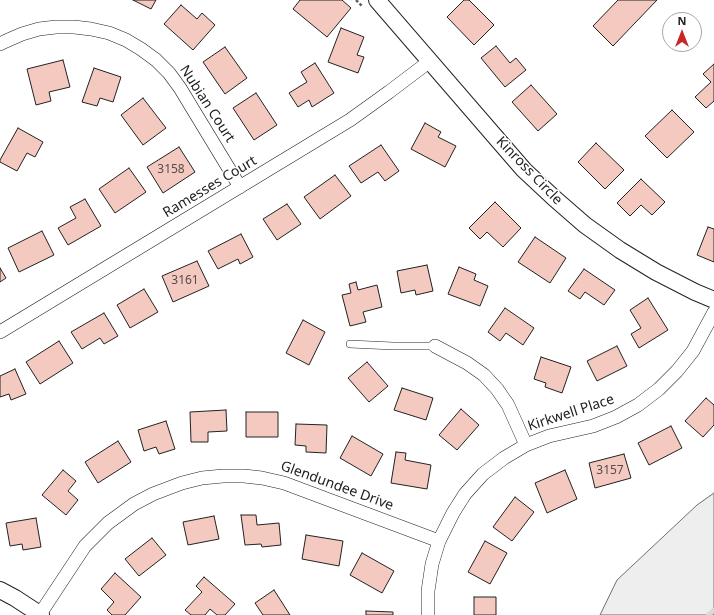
<!DOCTYPE html>
<style>
body{margin:0}
#map{position:relative;width:714px;height:615px;overflow:hidden;background:#fff;font-family:"Noto Sans",sans-serif}
canvas{display:block}
.north{position:absolute;left:662px;top:12px;width:40px;height:40px;box-sizing:border-box;background:#fff;border:1px solid #a7a7a7;border-radius:50%;rotate:0deg;font-size:11px;font-weight:700;line-height:16px;text-align:center;color:#222}
.north::after{content:'';display:block;margin:auto;width:14px;height:18px;background:#c62828;clip-path:polygon(50% 0,100% 100%,50% 72%,0 100%)}
</style>
<div id="map">
<canvas width="714" height="615"></canvas>
<div class="north">N</div>
</div>
<script>
const c = document.querySelector('canvas').getContext('2d');
c.lineJoin = 'round';
function paint(path, color) {
  c.fillStyle = color;
  c.fill(path, 'evenodd');
}
function toPath(rows) {
  const path = new Path2D();
  for (const r of rows) {
    path.moveTo(r[0], r[1]);
    for (let i = 2; i < r.length; i += 2) path.lineTo(r[i], r[i + 1]);
  }
  return path;
}
function trace(path, color, width, dash) {
  c.strokeStyle = color;
  c.lineWidth = width;
  c.lineCap = dash ? 'butt' : 'round';
  c.setLineDash(dash || []);
  c.stroke(path);
}
function write(font, color, halo, rows, align = 'center') {
  c.font = font + ' "Noto Sans",sans-serif';
  c.lineWidth = 3;
  c.setLineDash([]);
  c.textBaseline = 'middle';
  c.strokeStyle = halo;
  c.fillStyle = color;
  for (const [text, x, y, turn = 0] of rows) {
    c.save();
    c.translate(x, y);
    c.rotate((+turn || 0) * Math.PI / 180);
    c.textAlign = isNaN(turn) ? turn : align;
    if (halo) c.strokeText(text, 0, 0);
    c.fillText(text, 0, 0);
    c.restore();
  }
}
const green = toPath([
 [714,493,714,615,600,615,617,580,697,505,714,493]
]);
paint(green, '#eee');
trace(green, '#6f6f6f', 1);
trace(toPath([
 [708,615,714,610]
]), '#d9d9d9', 4.5);
const building = toPath([
 [133,0,156,0,151,9,133,0],
 [300,0,342,0,351,8,327,37,293,9,300,0],
 [464,0,469,0,494,25,474,45,447,17,464,0],
 [618,0,657,0,613,46,593,26,618,0],
 [181,5,197,19,202,13,215,25,193,50,164,24,181,5],
 [341,28,364,37,357,55,364,57,358,73,328,62,341,28],
 [496,46,510,63,516,58,526,70,505,87,481,58,496,46],
 [225,47,247,78,225,94,203,62,225,47],
 [63,60,70,87,49,92,51,101,36,105,27,69,63,60],
 [315,63,334,93,312,107,309,100,298,107,289,93,307,82,301,72,315,63],
 [714,64,714,101,706,108,695,97,711,82,703,74,714,64],
 [94,68,121,77,113,102,100,98,97,106,82,102,94,68],
 [531,85,557,114,538,131,512,102,531,85],
 [256,93,277,125,254,140,233,108,256,93],
 [143,98,166,128,143,145,121,115,143,98],
 [672,110,694,132,667,158,645,136,672,110],
 [425,123,441,132,438,137,456,146,445,167,411,149,425,123],
 [18,128,43,142,35,157,27,153,17,171,0,162,0,160,18,128],
 [596,143,624,170,605,189,578,162,596,143],
 [381,145,399,171,385,181,378,172,361,183,349,166,381,145],
 [179,147,195,172,163,193,147,167,179,147],
 [129,168,146,192,115,213,99,189,129,168],
 [335,175,351,196,320,219,304,197,335,175],
 [641,179,665,202,652,215,641,205,630,216,617,203,641,179],
 [85,199,101,226,68,245,58,228,76,218,70,207,85,199],
 [495,202,521,228,503,247,487,232,480,239,469,228,495,202],
 [287,204,301,224,277,240,263,219,287,204],
 [708,227,714,229,714,262,697,255,708,227],
 [42,231,54,255,19,272,8,248,42,231],
 [241,234,253,257,240,264,238,259,218,269,208,251,241,234],
 [535,237,566,258,550,283,518,262,535,237],
 [197,261,209,286,173,302,162,276,197,261],
 [427,265,433,291,416,295,415,290,401,293,397,271,427,265],
 [459,267,476,274,474,280,488,286,480,306,448,294,459,267],
 [0,268,6,278,0,282,0,268],
 [584,269,615,290,604,305,585,292,580,299,568,291,584,269],
 [356,282,358,290,377,285,382,307,363,312,366,322,350,326,342,295,351,293,349,284,356,282],
 [144,289,158,312,130,328,117,305,144,289],
 [648,298,668,330,639,348,631,334,641,328,630,310,648,298],
 [505,308,534,328,523,345,506,333,500,341,488,332,505,308],
 [104,313,118,336,104,344,100,338,82,349,71,332,104,313],
 [303,320,325,332,309,365,286,353,303,320],
 [59,341,73,363,40,384,26,362,59,341],
 [617,346,627,366,597,381,587,361,617,346],
 [541,357,571,367,562,393,545,387,546,383,534,379,541,357],
 [367,362,388,386,369,402,348,378,367,362],
 [15,369,26,394,11,400,9,394,0,397,0,376,15,369],
 [402,388,433,398,426,420,394,410,402,388],
 [706,398,714,405,714,425,703,437,685,421,706,398],
 [461,409,479,425,457,450,439,435,461,409],
 [226,410,227,431,208,432,208,442,191,442,190,412,226,410],
 [246,412,278,412,278,437,246,437,246,412],
 [166,421,175,449,159,454,156,447,144,451,138,430,166,421],
 [296,424,327,425,326,453,306,452,306,446,295,445,296,424],
 [671,426,682,448,649,465,638,443,671,426],
 [352,436,383,454,371,476,340,458,352,436],
 [118,441,131,462,98,483,85,462,118,441],
 [396,452,406,453,405,460,431,465,427,489,391,483,396,452],
 [624,454,631,478,595,488,589,463,624,454],
 [63,470,76,481,68,491,78,500,66,515,42,495,63,470],
 [565,470,577,499,547,513,535,483,565,470],
 [515,497,534,512,512,541,493,527,515,497],
 [241,515,256,515,257,525,279,523,281,545,262,547,261,544,245,545,241,515],
 [214,516,219,539,188,545,183,522,214,516],
 [36,518,41,547,23,550,22,544,10,546,6,523,36,518],
 [306,535,343,541,339,566,302,559,306,535],
 [152,538,166,555,139,576,125,559,152,538],
 [485,541,507,553,490,584,468,572,485,541],
 [362,553,394,571,382,593,350,575,362,553],
 [115,573,141,597,125,615,112,615,107,610,114,602,101,589,115,573],
 [204,577,235,604,225,615,217,615,210,609,205,615,191,615,185,610,202,592,196,586,204,577],
 [274,590,290,615,263,615,255,603,274,590],
 [474,597,496,597,496,615,474,615,474,597],
 [366,611,393,612,393,615,366,615,366,611]
]);
paint(building, '#f3c9c0');
trace(building, '#222', 1);
const service = toPath([
 [350,344,393,346,435,346]
]);
const minor = toPath([
 [0,44,6,41,22,34,39,29,56,27,74,27,91,29,109,33,126,40,141,49,156,60,169,73,180,88,240,187],
 [0,332,350,120,389,92,430,61],
 [435,346,467,363,484,375,497,389,508,405,526,445],
 [40,614,85,546,108,523,134,504,153,494,182,483,202,478,223,476,244,476,262,478,284,483,439,541],
 [428,615,428,591,432,564,439,541,453,513,465,494,483,474,504,458,526,445,549,436,593,426,616,417,638,405,659,389,677,371,693,351,714,312]
]);
const tertiary = toPath([
 [377,0,498,140,524,170,554,198,585,225,620,250,656,272,695,292,714,300],
 [0,590,15,598,41,615]
]);
trace(service, '#222', 8);
trace(minor, '#222', 14);
trace(tertiary, '#222', 18);
trace(toPath([
 [356,0,363,7]
]), '#646464', 2.5, [3, 2]);
trace(service, '#fff', 7);
trace(minor, '#fff', 13);
trace(tertiary, '#fff', 16);
write('12px', '#564c4a', null, [
 ["3158",171,170],
 ["3161",185,281],
 ["3157",610,471]
]);
write('14px', '#222', '#fff', [
 ["Nubian Court",207,104,57],
 ["Kinross Circle",529,171,46],
 ["Ramesses Court",210,187,-31],
 ["Kirkwell Place",571,413,-18],
 ["Glendundee Drive",337,486,20]
]);
</script>
